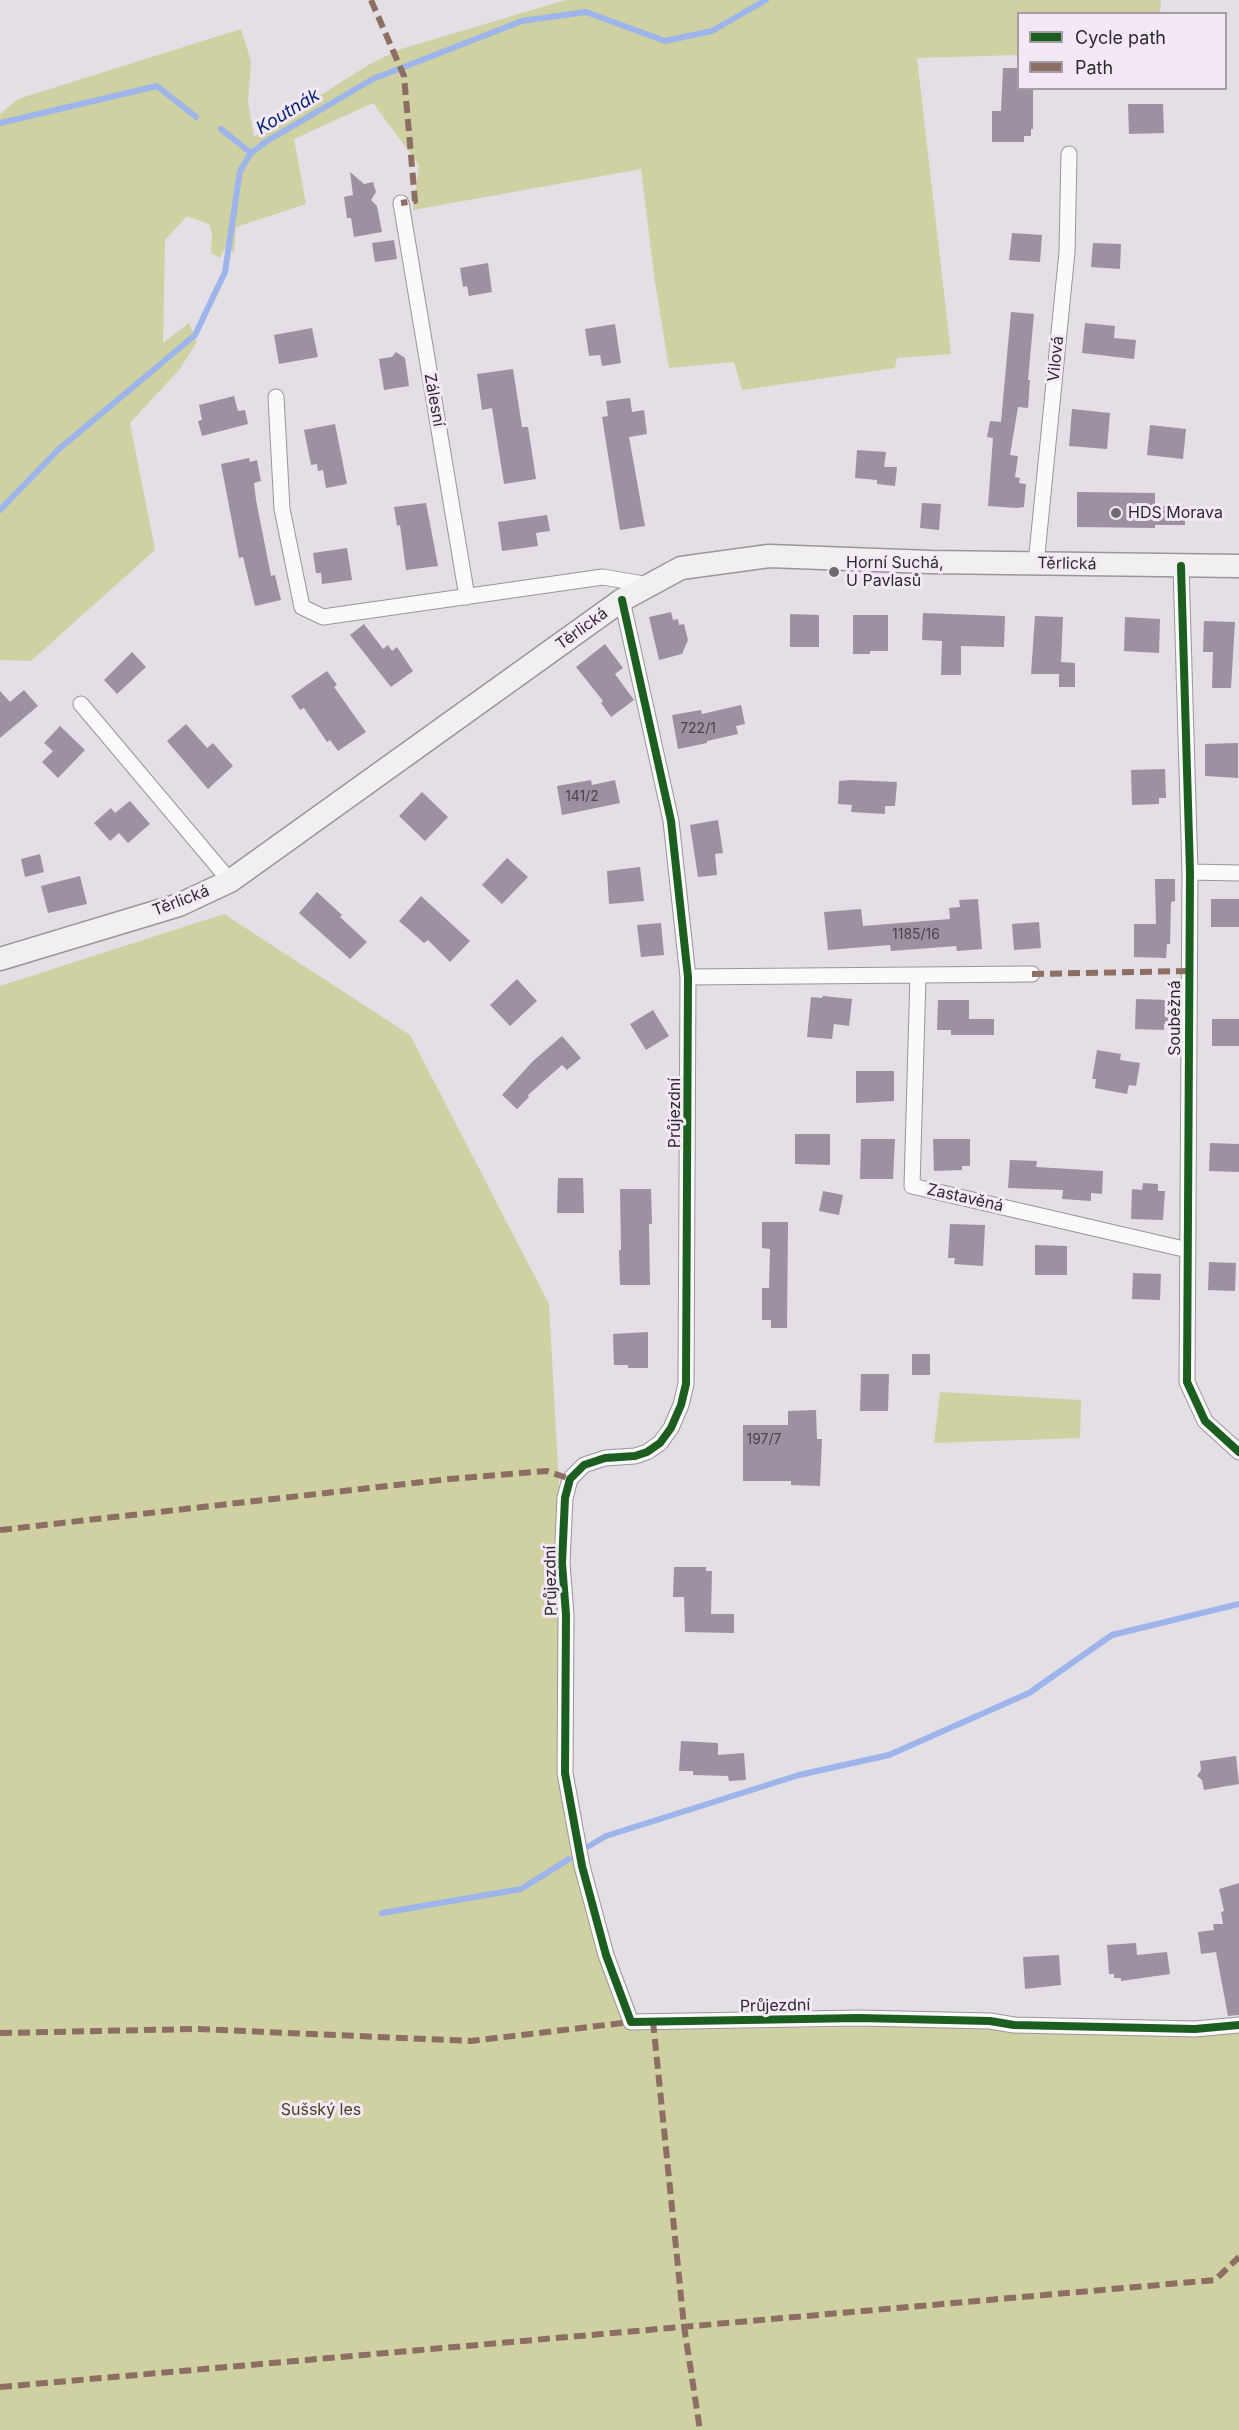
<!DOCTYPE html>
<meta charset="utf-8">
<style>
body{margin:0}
#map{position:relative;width:1239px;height:2430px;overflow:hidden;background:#e4dee5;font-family:Inter,sans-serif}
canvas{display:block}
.legend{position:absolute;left:1017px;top:12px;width:210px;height:78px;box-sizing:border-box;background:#f3e9f5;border:2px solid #a49da6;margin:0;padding:8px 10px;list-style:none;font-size:18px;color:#2e2b2f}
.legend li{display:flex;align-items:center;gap:12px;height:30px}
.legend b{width:30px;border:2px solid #a49da6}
</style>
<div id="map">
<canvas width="1239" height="2430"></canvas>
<ul class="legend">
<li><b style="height:8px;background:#1b5e20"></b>Cycle path</li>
<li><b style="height:8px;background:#8d6e63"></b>Path</li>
</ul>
</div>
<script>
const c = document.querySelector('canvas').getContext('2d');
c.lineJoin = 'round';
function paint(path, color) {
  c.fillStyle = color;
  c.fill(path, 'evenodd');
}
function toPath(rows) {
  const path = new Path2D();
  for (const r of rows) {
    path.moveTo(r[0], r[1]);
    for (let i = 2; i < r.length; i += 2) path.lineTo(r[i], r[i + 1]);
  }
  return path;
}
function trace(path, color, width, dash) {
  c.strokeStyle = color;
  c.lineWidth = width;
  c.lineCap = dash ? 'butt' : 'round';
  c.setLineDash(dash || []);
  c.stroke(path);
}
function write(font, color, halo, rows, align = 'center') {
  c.font = font + ' Inter,sans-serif';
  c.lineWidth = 6;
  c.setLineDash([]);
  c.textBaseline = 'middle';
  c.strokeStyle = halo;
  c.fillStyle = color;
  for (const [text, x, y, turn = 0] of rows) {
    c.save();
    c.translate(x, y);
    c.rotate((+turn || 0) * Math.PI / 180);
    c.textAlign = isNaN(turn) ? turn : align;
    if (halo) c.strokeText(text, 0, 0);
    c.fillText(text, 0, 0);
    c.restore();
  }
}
paint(toPath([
 [566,0,1161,0,1160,13,1018,14,1018,55,917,58,951,354,897,358,895,368,742,390,734,362,669,368,655,282,641,169,413,210,419,165,373,103,294,139,306,204,236,227,234,254,225,241,226,246,220,258,211,253,212,233,209,224,187,216,165,240,163,343,189,323,197,342,179,370,130,423,155,550,31,661,0,660,0,114,18,99,241,29,251,61,248,102,254,137,370,64,401,49],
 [224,914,410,1035,549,1304,566,1615,565,1773,631,2022,645,2030,1014,2025,1239,2029,1239,2430,0,2430,0,986],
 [940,1392,1081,1400,1080,1438,934,1443]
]), '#cfd1a3');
trace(toPath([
 [0,123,157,86,196,117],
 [221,129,251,153],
 [0,510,59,449,195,335,225,272,240,171,251,153,267,141,373,79,522,21,586,12,665,41,712,31,766,0],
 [589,1846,606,1836,799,1775,889,1755,1029,1693,1112,1635,1239,1604],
 [382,1913,521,1889,569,1859]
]), '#9db5eb', 6);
paint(toPath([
 [1003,68,1018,68,1018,88,1033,88,1033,129,1031,129,1031,136,1024,136,1024,142,992,142,992,111,1001,111],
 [1128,104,1163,104,1164,133,1129,134],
 [350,172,364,184,373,182,376,192,371,200,377,206,382,232,354,237,351,218,347,218,344,197,353,195],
 [1012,233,1042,235,1040,262,1009,260],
 [394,240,397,259,375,262,372,243],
 [1093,243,1121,244,1120,269,1091,267],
 [488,263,492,292,469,296,467,286,463,287,460,268],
 [1011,312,1034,314,1028,380,1030,380,1028,408,1018,407,1010,455,1018,456,1015,477,1020,478,1019,483,1026,484,1024,507,1017,508,988,506,993,438,987,437,990,421,1001,422],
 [1085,323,1115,326,1114,338,1136,340,1134,359,1082,353],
 [615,324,621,363,602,366,600,355,589,356,585,329],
 [312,328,318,357,279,364,274,335],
 [396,352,405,358,409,386,384,390,379,359,392,357],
 [513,369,522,427,528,427,536,479,504,484,492,408,482,410,477,374],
 [234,396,238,411,245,410,248,424,202,436,198,421,202,420,199,405],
 [630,398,632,412,644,410,647,434,629,437,645,526,620,530,602,417,608,416,606,401],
 [1072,409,1110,413,1107,449,1069,446],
 [335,424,347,484,326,488,323,470,318,471,317,464,311,465,304,430],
 [1150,425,1186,429,1183,459,1147,455],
 [857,450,886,452,884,467,897,467,895,486,877,484,877,480,855,478],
 [249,458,250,462,257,460,261,481,254,483,256,500,271,576,275,575,281,600,255,606,243,557,239,558,221,464],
 [1077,492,1155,493,1155,504,1158,506,1185,506,1185,525,1155,525,1155,528,1077,527],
 [426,503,438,566,406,570,400,525,397,526,394,507],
 [922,503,941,504,939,530,920,528],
 [547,515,550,531,536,533,538,546,502,551,498,522],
 [347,548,352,580,322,584,321,573,316,573,313,553],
 [671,612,673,620,678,619,679,625,684,624,688,640,682,654,659,660,649,617],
 [923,613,1005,616,1004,647,961,646,961,675,941,675,942,641,922,640],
 [790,614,819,615,819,647,790,647],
 [853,615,888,615,888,651,870,651,870,654,853,654],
 [1035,616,1063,617,1061,662,1075,663,1075,687,1059,687,1059,674,1031,674],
 [1125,617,1160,619,1159,653,1124,651],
 [1204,621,1235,622,1231,688,1212,688,1213,652,1203,652],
 [364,624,383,649,388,645,392,651,397,647,413,671,391,687,350,635],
 [605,644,623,668,615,674,634,700,611,717,601,703,603,701,576,667],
 [132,652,146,667,117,694,104,680],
 [327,671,337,685,334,687,366,732,338,751,330,740,327,742,304,708,300,710,291,696],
 [24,690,38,706,0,738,0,691,10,702],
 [741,705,745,724,736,726,738,734,707,741,707,743,678,749,672,715,701,710,702,714],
 [186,724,207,748,213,743,233,766,208,789,167,741],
 [60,726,85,750,58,778,42,762,53,751,44,743],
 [1238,743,1238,778,1205,776,1205,744],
 [1165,769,1166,798,1159,798,1159,804,1132,805,1131,770],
 [591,780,592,785,615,780,620,803,562,815,557,786],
 [851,780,897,782,895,806,885,806,885,814,851,812,852,805,838,804,839,781],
 [422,792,448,817,425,841,399,816],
 [130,801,150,824,128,843,119,833,110,841,94,823,111,808,115,813],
 [718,820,723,853,715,854,717,875,698,877,690,825],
 [40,854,44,872,25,877,21,859],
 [507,858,528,877,502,904,482,885],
 [640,867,644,901,609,904,607,871],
 [80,876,87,904,48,913,41,886],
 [1155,879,1175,879,1175,901,1171,902,1170,944,1167,944,1166,958,1134,957,1134,924,1156,924],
 [317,892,342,915,340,917,367,942,350,959,299,913],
 [421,896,470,941,450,962,428,940,424,943,399,921],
 [978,899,982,949,957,951,956,946,891,951,890,945,828,950,824,912,861,909,863,926,950,919,949,908,960,907,959,900],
 [1211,899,1239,899,1239,927,1211,927],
 [1039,922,1041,948,1014,950,1012,924],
 [661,923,664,955,641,957,637,925],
 [517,979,537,1001,510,1026,490,1005],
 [823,996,852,999,849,1026,834,1024,832,1039,807,1037,811,997,822,998],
 [1136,999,1169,1000,1168,1024,1164,1024,1164,1030,1135,1029],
 [938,1000,969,1000,969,1019,994,1019,994,1035,951,1035,951,1030,937,1030],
 [653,1010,669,1036,646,1050,630,1024],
 [1212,1019,1239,1019,1239,1046,1212,1046],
 [562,1036,581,1058,567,1070,562,1065,528,1095,529,1097,517,1109,502,1095,533,1061],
 [1097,1050,1121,1054,1120,1060,1140,1063,1136,1086,1129,1085,1127,1094,1095,1088,1096,1079,1092,1079],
 [856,1071,894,1071,894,1101,856,1103],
 [795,1134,830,1134,830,1165,795,1164],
 [861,1139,895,1139,893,1179,860,1179],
 [933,1139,970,1139,970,1166,962,1166,962,1170,934,1171],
 [1210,1143,1239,1144,1239,1172,1209,1171],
 [1010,1160,1037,1161,1036,1167,1103,1171,1102,1194,1091,1193,1091,1201,1062,1199,1063,1190,1008,1188],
 [558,1178,583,1178,584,1213,557,1213],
 [1143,1183,1158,1184,1158,1191,1165,1191,1163,1220,1131,1219,1132,1189,1142,1190],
 [620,1189,651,1189,652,1224,649,1224,650,1285,620,1285,619,1250,621,1250],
 [823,1191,843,1195,839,1215,819,1211],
 [762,1222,788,1222,787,1328,771,1328,771,1320,762,1320,762,1288,769,1288,770,1249,762,1248],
 [950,1224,985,1225,983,1266,954,1264,955,1258,948,1258],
 [1035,1245,1067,1246,1067,1275,1035,1275],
 [1209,1262,1236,1263,1235,1291,1208,1290],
 [1133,1273,1161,1274,1160,1300,1132,1299],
 [648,1332,648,1368,628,1368,628,1365,614,1365,613,1334],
 [912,1354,930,1354,930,1375,912,1375],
 [861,1374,889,1374,888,1411,860,1411],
 [816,1410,817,1439,822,1439,820,1486,791,1485,791,1481,743,1481,743,1425,788,1425,788,1411],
 [674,1567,706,1567,706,1571,712,1571,711,1614,734,1614,734,1633,685,1632,684,1597,673,1597],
 [681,1741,718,1743,718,1755,744,1753,746,1780,729,1781,728,1776,693,1775,693,1771,679,1771],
 [1236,1756,1239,1784,1204,1790,1202,1780,1197,1776,1201,1770,1200,1761],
 [1239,1883,1239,2015,1228,2016,1216,1952,1201,1954,1198,1932,1214,1930,1213,1924,1223,1924,1221,1912,1224,1911,1219,1889],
 [1136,1943,1137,1955,1167,1952,1170,1974,1121,1981,1121,1978,1114,1978,1114,1974,1109,1974,1107,1945],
 [1059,1955,1061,1985,1025,1989,1023,1957]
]), '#9d90a0');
const minor = toPath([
 [401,203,467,597],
 [276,397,282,509,302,607,323,617,603,577,649,585],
 [1036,564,1067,252,1069,154],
 [1181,566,1190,872,1187,1382,1205,1421,1239,1452],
 [622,600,671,821,688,977,686,1384,681,1405,671,1428,660,1443,647,1452,635,1456,605,1458,584,1465,570,1479,565,1498,562,1563,566,1615,565,1773,582,1866,606,1955,631,2022,859,2018,990,2021,1014,2025,1195,2029,1239,2025],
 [81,704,230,881],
 [1190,872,1239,873],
 [918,976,912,1186,1188,1250],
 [688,977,1032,974]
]);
const secondary = toPath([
 [0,959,179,905,230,881,622,600,681,568,769,556,930,562,1239,566]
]);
trace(minor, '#9a959a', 17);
trace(secondary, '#9a959a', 25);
trace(minor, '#fbfafb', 15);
trace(secondary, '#f2eff1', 22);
trace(toPath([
 [371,0,404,76,415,201,401,203],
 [1032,974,1189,971],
 [0,1530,449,1479,547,1471,570,1479],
 [653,2021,684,2326,700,2430],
 [0,2033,198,2029,471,2041,631,2022],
 [0,2387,1215,2280,1239,2257]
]), '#8d6e63', 6, [12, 6]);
trace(toPath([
 [1181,566,1190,872,1187,1382,1205,1421,1239,1452],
 [622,600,671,821,688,977,686,1384,681,1405,671,1428,660,1443,647,1452,635,1456,605,1458,584,1465,570,1479,565,1498,562,1563,566,1615,565,1773,582,1866,606,1955,631,2022,859,2018,990,2021,1014,2025,1195,2029,1239,2025]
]), '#1b5e20', 8);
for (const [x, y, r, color] of [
 [1116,513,6,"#6e6a6f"],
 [834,572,6,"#6e6a6f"]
]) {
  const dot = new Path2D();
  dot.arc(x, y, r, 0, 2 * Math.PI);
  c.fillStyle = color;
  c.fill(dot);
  trace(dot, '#f3e9f5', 2);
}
write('14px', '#4a444b', null, [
 ["722/1",698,729],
 ["141/2",582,797],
 ["1185/16",916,935],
 ["197/7",764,1440]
]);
write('16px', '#2e2b2f', '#f3e9f5', [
 ["Vilová",1056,359,-84],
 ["Zálesní",434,400,80],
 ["Těrlická",1067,564,1],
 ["Těrlická",582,629,-36],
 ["Těrlická",181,901,-21],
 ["Souběžná",1175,1018,-90],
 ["Průjezdní",675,1113,-90],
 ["Zastavěná",965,1198,13],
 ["Průjezdní",551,1581,-91],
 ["Průjezdní",775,2006,-1]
]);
write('16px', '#2e2b2f', '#f3e9f5', [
 ["HDS Morava",1128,513],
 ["Horní Suchá,",846,563],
 ["U Pavlasů",846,581]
], 'left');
write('16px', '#41441d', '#f3e9f5', [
 ["Sušský les",321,2110]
]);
write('italic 18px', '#072478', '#f3e9f5', [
 ["Koutnák",288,112,-31]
]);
</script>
